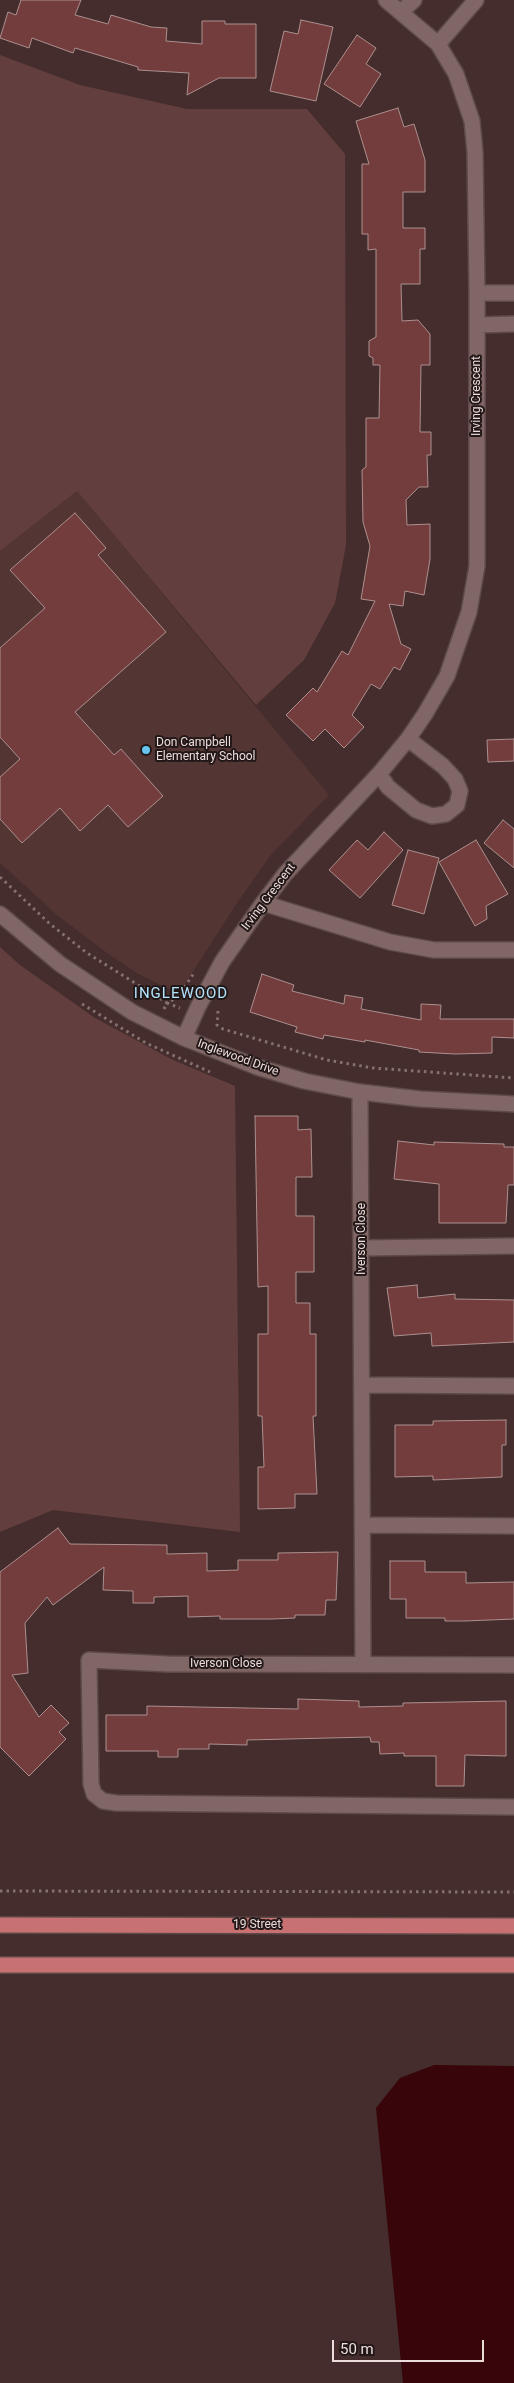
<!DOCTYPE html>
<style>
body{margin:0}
#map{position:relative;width:514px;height:2383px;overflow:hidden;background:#442d2c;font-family:Roboto,sans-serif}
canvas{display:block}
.scale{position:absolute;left:332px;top:2340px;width:152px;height:22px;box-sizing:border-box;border:2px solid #ecdcdb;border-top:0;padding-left:6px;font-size:15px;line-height:18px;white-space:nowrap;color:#ecdcdb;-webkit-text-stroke:4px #231818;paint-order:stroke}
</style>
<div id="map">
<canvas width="514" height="2383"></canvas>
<div class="scale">50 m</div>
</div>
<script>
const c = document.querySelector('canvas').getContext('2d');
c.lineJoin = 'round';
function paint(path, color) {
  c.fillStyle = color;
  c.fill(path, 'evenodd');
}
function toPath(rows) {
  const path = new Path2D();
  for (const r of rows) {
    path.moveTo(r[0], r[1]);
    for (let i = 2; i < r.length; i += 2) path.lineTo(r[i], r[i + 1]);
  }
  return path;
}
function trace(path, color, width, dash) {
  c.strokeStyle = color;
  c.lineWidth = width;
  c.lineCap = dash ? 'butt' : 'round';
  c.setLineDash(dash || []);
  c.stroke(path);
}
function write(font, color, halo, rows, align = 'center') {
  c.font = font + ' Roboto,sans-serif';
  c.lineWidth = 4;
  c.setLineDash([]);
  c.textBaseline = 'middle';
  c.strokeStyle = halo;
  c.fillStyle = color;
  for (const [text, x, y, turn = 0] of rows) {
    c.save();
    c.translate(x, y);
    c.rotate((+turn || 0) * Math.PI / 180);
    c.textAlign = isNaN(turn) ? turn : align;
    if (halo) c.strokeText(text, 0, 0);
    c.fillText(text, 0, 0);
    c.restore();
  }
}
paint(toPath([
 [77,491,329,795,270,856,237,903,183,987,175,992,135,972,107,953,57,915,0,863,0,551]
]), '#533534');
paint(toPath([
 [0,55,80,85,187,109,307,109,345,154,346,545,335,603,304,660,256,705,77,491,0,551],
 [0,947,20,965,95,1018,173,1060,235,1086,240,1532,53,1510,0,1532]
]), '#623f3e');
paint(toPath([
 [434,2065,514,2066,514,2383,403,2383,376,2108,400,2078]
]), '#38050b');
const building = toPath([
 [21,0,81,0,75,15,108,24,111,15,151,27,167,28,166,41,202,44,202,21,225,21,225,24,256,24,256,78,219,78,187,95,189,73,138,70,138,67,75,48,73,53,32,38,29,48,0,38,8,12,16,15,21,0],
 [301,20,333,27,316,101,270,91,284,31,298,34,301,20],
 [357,35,376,48,366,64,381,74,360,107,324,84,357,35],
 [398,108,404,127,414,124,425,160,425,192,403,192,403,228,425,228,425,249,420,249,420,284,401,284,402,321,418,320,430,334,430,365,421,365,420,432,431,432,431,455,427,455,428,487,419,487,406,500,407,525,430,524,430,559,424,595,405,591,403,606,389,604,401,644,411,649,400,670,394,667,380,689,371,684,352,715,364,727,344,748,325,729,313,741,286,715,313,688,317,692,342,651,348,655,375,601,361,599,370,546,363,522,362,470,366,467,366,418,379,418,380,365,373,365,373,358,369,356,369,341,376,337,376,249,368,250,368,234,362,234,362,164,369,164,356,121,398,108],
 [75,513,106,548,98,555,166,632,75,712,114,755,121,749,163,796,128,827,108,805,80,831,60,808,22,843,0,819,0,777,20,759,0,737,0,648,45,608,10,570,75,513],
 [514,739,514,761,488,762,487,740,514,739],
 [503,820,514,829,514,868,484,843,503,820],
 [384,832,403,850,360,898,329,870,357,840,368,850,384,832],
 [476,840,508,894,486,906,487,919,475,926,439,862,476,840],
 [408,850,439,858,424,914,392,905,408,850],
 [262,974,294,985,292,991,344,1004,345,995,363,998,361,1009,421,1020,421,1004,441,1005,440,1019,514,1019,514,1038,492,1037,492,1053,455,1054,419,1052,419,1050,365,1040,365,1042,324,1035,323,1039,295,1032,297,1027,250,1012,262,974],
 [255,1116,298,1116,298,1130,311,1129,312,1177,296,1177,296,1216,314,1216,314,1272,296,1272,296,1303,310,1303,310,1334,316,1334,316,1416,313,1416,317,1494,295,1494,295,1508,258,1509,258,1467,264,1467,262,1416,258,1416,258,1334,268,1334,268,1286,258,1287,255,1116],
 [398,1141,434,1145,434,1142,504,1144,504,1147,514,1147,514,1185,508,1185,506,1223,439,1223,439,1184,394,1179,398,1141],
 [417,1285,418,1298,455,1294,455,1299,514,1300,514,1342,432,1346,431,1333,394,1336,387,1288,417,1285],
 [506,1420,506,1445,502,1445,502,1477,433,1480,433,1476,395,1477,395,1425,433,1425,433,1421,506,1420],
 [58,1528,70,1544,167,1545,167,1554,207,1553,207,1571,238,1570,238,1560,278,1560,278,1553,338,1552,336,1600,326,1600,325,1615,295,1615,295,1618,272,1619,220,1619,220,1616,188,1617,188,1596,154,1597,154,1603,133,1603,133,1591,103,1590,104,1567,53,1605,47,1597,25,1623,28,1673,12,1675,39,1717,51,1705,69,1723,59,1732,66,1739,29,1776,0,1747,0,1572,58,1528],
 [390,1561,425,1561,425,1572,466,1572,466,1583,514,1582,514,1619,465,1621,445,1621,445,1618,406,1618,406,1599,390,1599,390,1561],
 [298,1699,359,1701,359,1707,403,1706,403,1703,506,1701,506,1756,465,1755,464,1786,436,1786,436,1756,404,1756,404,1753,380,1754,379,1742,371,1742,370,1737,247,1740,247,1745,209,1744,209,1749,178,1749,178,1757,158,1757,158,1751,106,1751,106,1715,147,1715,147,1706,298,1709,298,1699]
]);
paint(building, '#743d3d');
trace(building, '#ac908f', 1);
const minor = toPath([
 [402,11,414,0],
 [438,44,476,0],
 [477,293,514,293],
 [477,325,514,324],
 [379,774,388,787,416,810,432,816,446,814,457,805,460,791,455,779,443,766,408,739],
 [263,903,390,942,434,950,514,950],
 [0,914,60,964,132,1012,184,1038,257,1067,304,1081,360,1092,420,1099,514,1104],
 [184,1038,198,1007,222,962,263,903,285,874,379,774,408,739,425,714,447,676,469,612,477,566,477,293,475,152,472,121,456,74,438,44,386,0],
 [360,1092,363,1665],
 [362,1248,514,1246],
 [362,1385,514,1386],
 [362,1525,514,1526],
 [514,1665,168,1664,89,1660,91,1784,94,1794,103,1801,116,1803,514,1807]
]);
const major = toPath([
 [0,1925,514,1926],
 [0,1965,514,1965]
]);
trace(minor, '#5c4948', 18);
trace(major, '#5c4948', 18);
trace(toPath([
 [0,877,50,924,87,953,167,1003,178,997,194,973],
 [82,1004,146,1043,210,1072],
 [164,1009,167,1003,180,1008],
 [218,1011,217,1025,223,1029,327,1060,373,1068,514,1078],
 [0,1891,514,1892]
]), '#867170', 3, [2.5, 4]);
trace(minor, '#806665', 15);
trace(major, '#c77172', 15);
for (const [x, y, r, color] of [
 [146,750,5,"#67c4ef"]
]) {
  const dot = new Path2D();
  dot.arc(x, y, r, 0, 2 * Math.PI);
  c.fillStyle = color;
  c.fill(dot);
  trace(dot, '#231818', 2);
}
write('12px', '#ecdcdb', '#231818', [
 ["Irving Crescent",477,396,-90],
 ["Irving Crescent",269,897,-53],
 ["Inglewood Drive",238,1058,20],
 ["Iverson Close",362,1239,-90],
 ["Iverson Close",226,1664],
 ["19 Street",257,1925]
]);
write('12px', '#ecdcdb', '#231818', [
 ["Don Campbell",156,743],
 ["Elementary School",156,757]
], 'left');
c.letterSpacing = '1px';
write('15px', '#b4e4fd', '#231818', [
 ["INGLEWOOD",181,994]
]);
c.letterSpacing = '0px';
</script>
